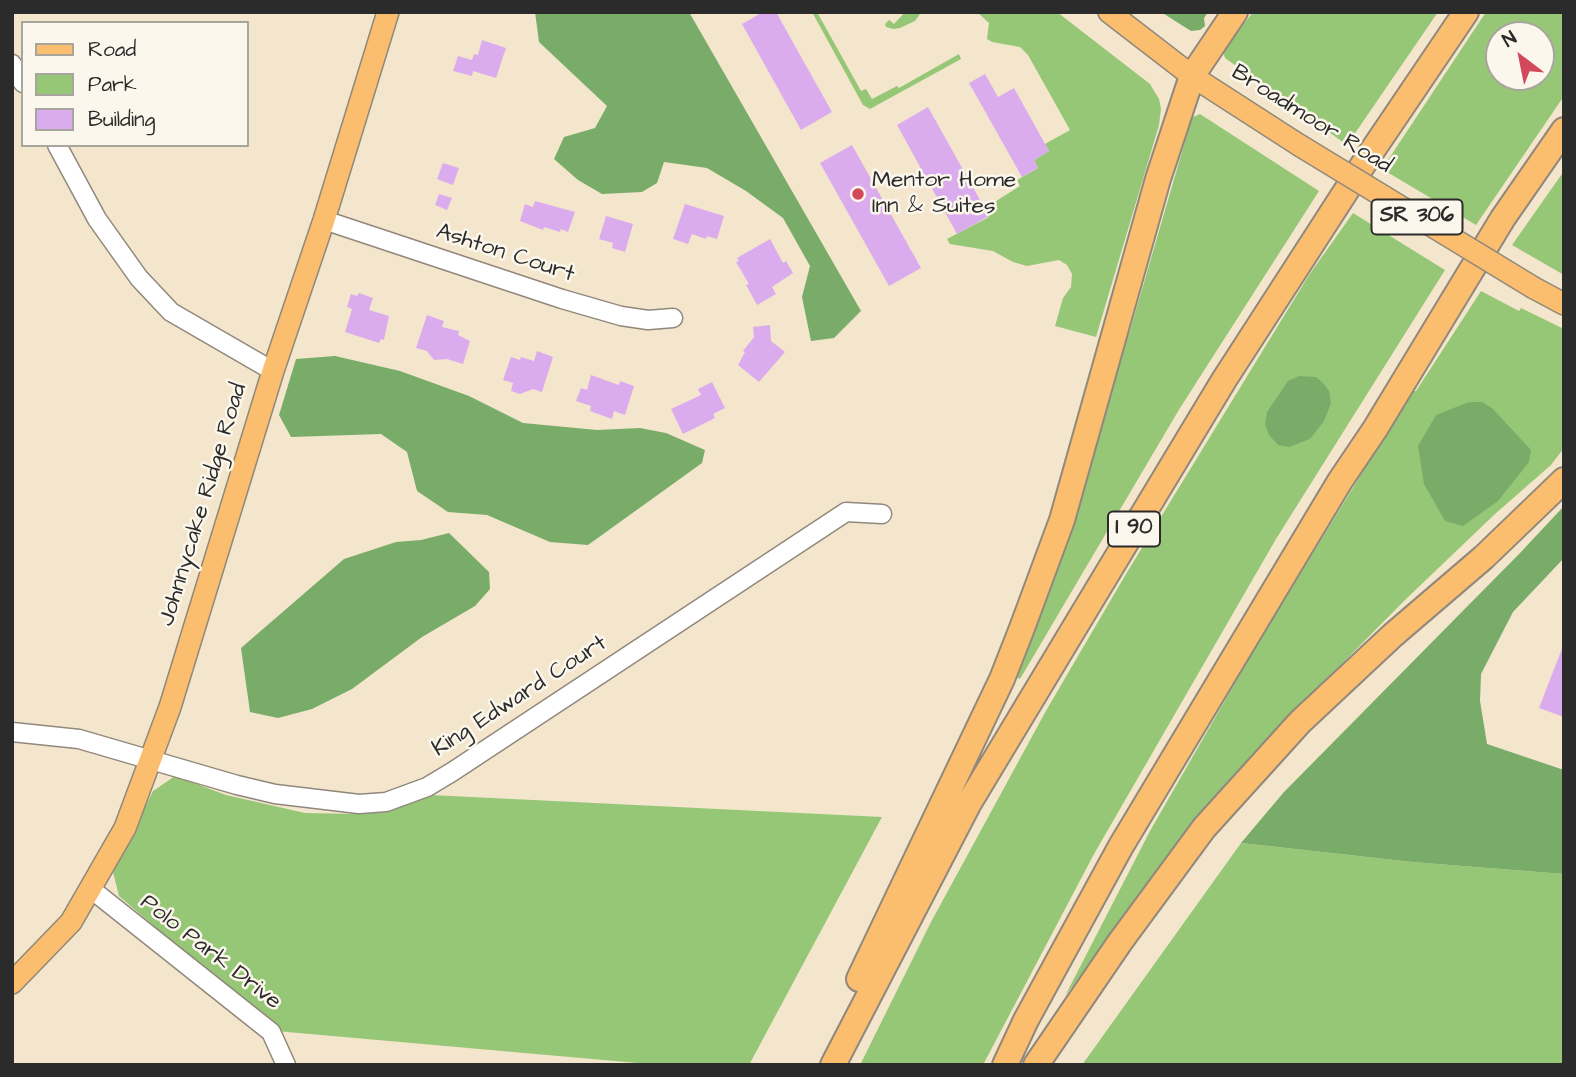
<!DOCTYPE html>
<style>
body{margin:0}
#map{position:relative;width:1576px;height:1077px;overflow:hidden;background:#f4e6cd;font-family:"Architects Daughter",sans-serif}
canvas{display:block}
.frame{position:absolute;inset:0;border:14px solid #2b2b2b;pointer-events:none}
.legend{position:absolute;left:21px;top:21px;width:228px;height:126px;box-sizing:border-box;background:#fbf7ec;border:2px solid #a8a59f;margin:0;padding:9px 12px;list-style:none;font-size:21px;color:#2b2b2b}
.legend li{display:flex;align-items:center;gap:14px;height:35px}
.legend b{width:35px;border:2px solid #a8a59f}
.north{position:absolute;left:1485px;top:21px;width:70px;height:70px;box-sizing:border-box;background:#fbf7ec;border:2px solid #a8a59f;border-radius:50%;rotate:328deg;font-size:19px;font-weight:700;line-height:28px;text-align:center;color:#2b2b2b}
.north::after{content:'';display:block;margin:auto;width:24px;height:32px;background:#d1495b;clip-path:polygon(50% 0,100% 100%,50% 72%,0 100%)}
</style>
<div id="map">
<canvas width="1576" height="1077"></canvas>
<div class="frame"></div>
<ul class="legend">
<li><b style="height:9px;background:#fbbd6e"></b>Road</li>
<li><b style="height:19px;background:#96c777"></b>Park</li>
<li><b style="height:19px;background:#dbaced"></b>Building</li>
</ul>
<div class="north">N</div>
</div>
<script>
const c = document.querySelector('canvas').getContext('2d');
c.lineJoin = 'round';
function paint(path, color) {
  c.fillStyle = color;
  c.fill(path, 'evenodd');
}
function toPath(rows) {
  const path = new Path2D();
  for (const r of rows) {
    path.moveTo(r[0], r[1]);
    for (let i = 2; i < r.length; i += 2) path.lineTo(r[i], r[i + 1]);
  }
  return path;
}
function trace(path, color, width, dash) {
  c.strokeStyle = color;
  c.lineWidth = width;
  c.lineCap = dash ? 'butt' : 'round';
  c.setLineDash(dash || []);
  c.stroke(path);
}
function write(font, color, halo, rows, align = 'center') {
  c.font = font + ' "Architects Daughter",sans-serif';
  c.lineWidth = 5;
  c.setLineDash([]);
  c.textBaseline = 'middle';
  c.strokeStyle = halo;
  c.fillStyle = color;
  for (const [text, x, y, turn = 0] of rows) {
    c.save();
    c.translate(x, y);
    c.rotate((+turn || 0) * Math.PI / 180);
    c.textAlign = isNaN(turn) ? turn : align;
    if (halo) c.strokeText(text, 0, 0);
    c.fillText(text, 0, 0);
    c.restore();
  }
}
paint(toPath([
 [812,12,817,12,861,91,866,89,872,99,897,86,899,88,959,54,961,59,870,109,863,105],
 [905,12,920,14,915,21,900,28,894,29,886,27,885,24,889,20,894,24],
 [977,12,1057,12,1150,84,1159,99,1161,109,1159,125,1096,337,1055,326,1063,298,1071,287,1072,274,1067,265,1059,260,1027,266,1013,262,993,251,950,244,947,239,989,217,985,208,1020,186,1017,180,1038,168,1034,160,1049,151,1045,144,1070,130,1028,55,1020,47,992,42,987,39,989,23],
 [1253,12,1438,12,1347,145,1225,58,1223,52,1227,45],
 [1486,12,1564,12,1564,96,1476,225,1382,169],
 [1499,35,1541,35,1541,77,1499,77],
 [1200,114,1319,191,1180,408,1020,679,1014,676,1131,327,1191,121,1193,117],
 [1564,171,1564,275,1512,245],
 [1353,213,1445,270,1276,539,1094,854,983,1065,860,1065,931,922,1047,709,1126,574,1309,275],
 [1481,291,1519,311,1521,308,1564,329,1564,448,1551,465,1495,514,1405,600,1306,700,1131,910,1065,996,1150,831,1255,648,1412,391,1416,391],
 [175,776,226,795,305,813,358,814,410,804,430,795,882,817,749,1065,660,1065,276,1031,119,896,113,872,153,791],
 [1241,843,1412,862,1564,874,1564,1065,1082,1065]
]), '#96c777');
paint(toPath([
 [535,12,689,12,861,311,834,338,811,341,802,297,810,266,783,218,746,191,707,168,664,162,657,183,642,192,602,194,578,180,554,159,564,137,595,128,607,106,539,42],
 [1161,12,1208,12,1204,18,1205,26,1200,30,1191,31],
 [335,356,400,371,469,396,523,423,597,430,640,428,666,433,705,450,702,463,588,545,550,542,487,515,448,512,417,491,407,452,381,434,291,437,279,415,296,359],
 [1299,376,1316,377,1324,384,1329,391,1331,403,1324,421,1310,439,1289,447,1278,445,1269,435,1265,424,1267,412,1288,381],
 [1469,402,1482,402,1492,408,1531,450,1529,462,1498,501,1463,526,1445,521,1424,484,1418,446,1436,415],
 [1564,506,1564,558,1513,612,1481,674,1480,701,1487,744,1564,770,1564,874,1412,862,1241,843,1284,792,1520,553],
 [449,533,489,572,490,589,475,606,422,637,352,689,312,709,278,718,250,712,241,648,344,559,396,542,421,540]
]), '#78ac68');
paint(toPath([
 [763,12,776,12,832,112,801,130,742,24],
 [482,40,506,48,496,78,473,71,472,76,453,71,458,56,472,60,474,54,478,55],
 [985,74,998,97,1014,88,1049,151,1034,160,1038,168,1022,177,969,83],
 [928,107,989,216,957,234,897,125],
 [852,145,921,268,889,286,820,163],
 [443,163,459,168,453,185,437,179],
 [439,194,452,198,447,210,435,205],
 [535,201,575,212,568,232,561,229,560,232,544,227,543,230,520,221,525,204,533,207],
 [685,204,724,216,717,239,707,236,706,239,692,234,688,244,673,239],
 [606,216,633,224,625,252,612,248,613,243,599,239],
 [770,239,783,263,786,261,793,273,772,287,776,294,757,305,746,285,749,284,736,262,739,261,737,258],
 [359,293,373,298,369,310,389,316,384,340,381,339,379,343,345,332,352,309,347,307,351,294,357,296],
 [427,315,444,321,442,327,459,331,458,335,470,341,463,364,447,359,434,360,427,351,416,348],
 [770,325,771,341,785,352,759,382,738,365,745,352,743,351,754,337,753,327],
 [537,351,553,357,542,392,533,389,520,394,511,391,513,383,503,380,511,357,520,360,521,357,534,361],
 [591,375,619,385,620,381,634,386,625,415,614,411,612,419,590,411,591,406,576,401,581,388,587,390],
 [712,382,725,408,713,414,715,418,683,434,671,409,701,395,698,389],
 [1563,646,1564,646,1564,717,1539,708]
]), '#dbaced');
const minor = toPath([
 [12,64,23,83],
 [57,145,97,219,139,278,171,312,273,371],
 [324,220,562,299,621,316,648,320,673,318],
 [12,732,79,739,237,785,275,794,359,804,386,802,427,787,452,772,846,512,882,514],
 [91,889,271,1032,286,1065]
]);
const major = toPath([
 [1109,12,1192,76,1299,145],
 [1534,288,1564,304],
 [12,983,71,922,125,828,170,707,273,371,324,220,388,12]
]);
const highway = toPath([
 [859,979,1002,679,1022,628,1062,520,1158,179,1192,76,1235,12],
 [833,1065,969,803,1081,617,1224,380,1368,157,1466,12],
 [1005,1065,1026,1020,1121,846,1340,481,1375,429,1503,218,1564,130],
 [1036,1065,1120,942,1204,828,1300,722,1393,635,1484,557,1564,480]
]);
trace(minor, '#90887c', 21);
trace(major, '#90887c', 24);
trace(highway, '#90887c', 28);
trace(minor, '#fff', 18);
trace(major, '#fbbd6e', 21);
trace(highway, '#fbbd6e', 24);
const majorBridge = toPath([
 [1299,145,1534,288]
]);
trace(majorBridge, '#90887c', 24, []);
trace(majorBridge, '#fbbd6e', 21);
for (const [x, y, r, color] of [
 [858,194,7,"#d1495b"]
]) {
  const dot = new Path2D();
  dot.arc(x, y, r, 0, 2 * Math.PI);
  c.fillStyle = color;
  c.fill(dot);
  trace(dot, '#fbf7ec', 2.5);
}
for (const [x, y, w] of [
 [1417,217,91],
 [1134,529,52]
]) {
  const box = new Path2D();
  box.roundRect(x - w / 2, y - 17.5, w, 35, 5);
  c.fillStyle = '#fbf7ec';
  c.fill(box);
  trace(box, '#2b2b2b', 2);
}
write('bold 21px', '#2b2b2b', null, [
 ["SR 306",1417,217],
 ["I 90",1134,529]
]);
write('23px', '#2b2b2b', '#fbf7ec', [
 ["Broadmoor Road",1311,120,32],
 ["Ashton Court",505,254,18],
 ["Johnnycake Ridge Road",204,505,-73],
 ["King Edward Court",520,697,-33],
 ["Polo Park Drive",210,953,38]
]);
write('23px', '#2b2b2b', '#fbf7ec', [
 ["Mentor Home",872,181],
 ["Inn & Suites",872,207]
], 'left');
</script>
